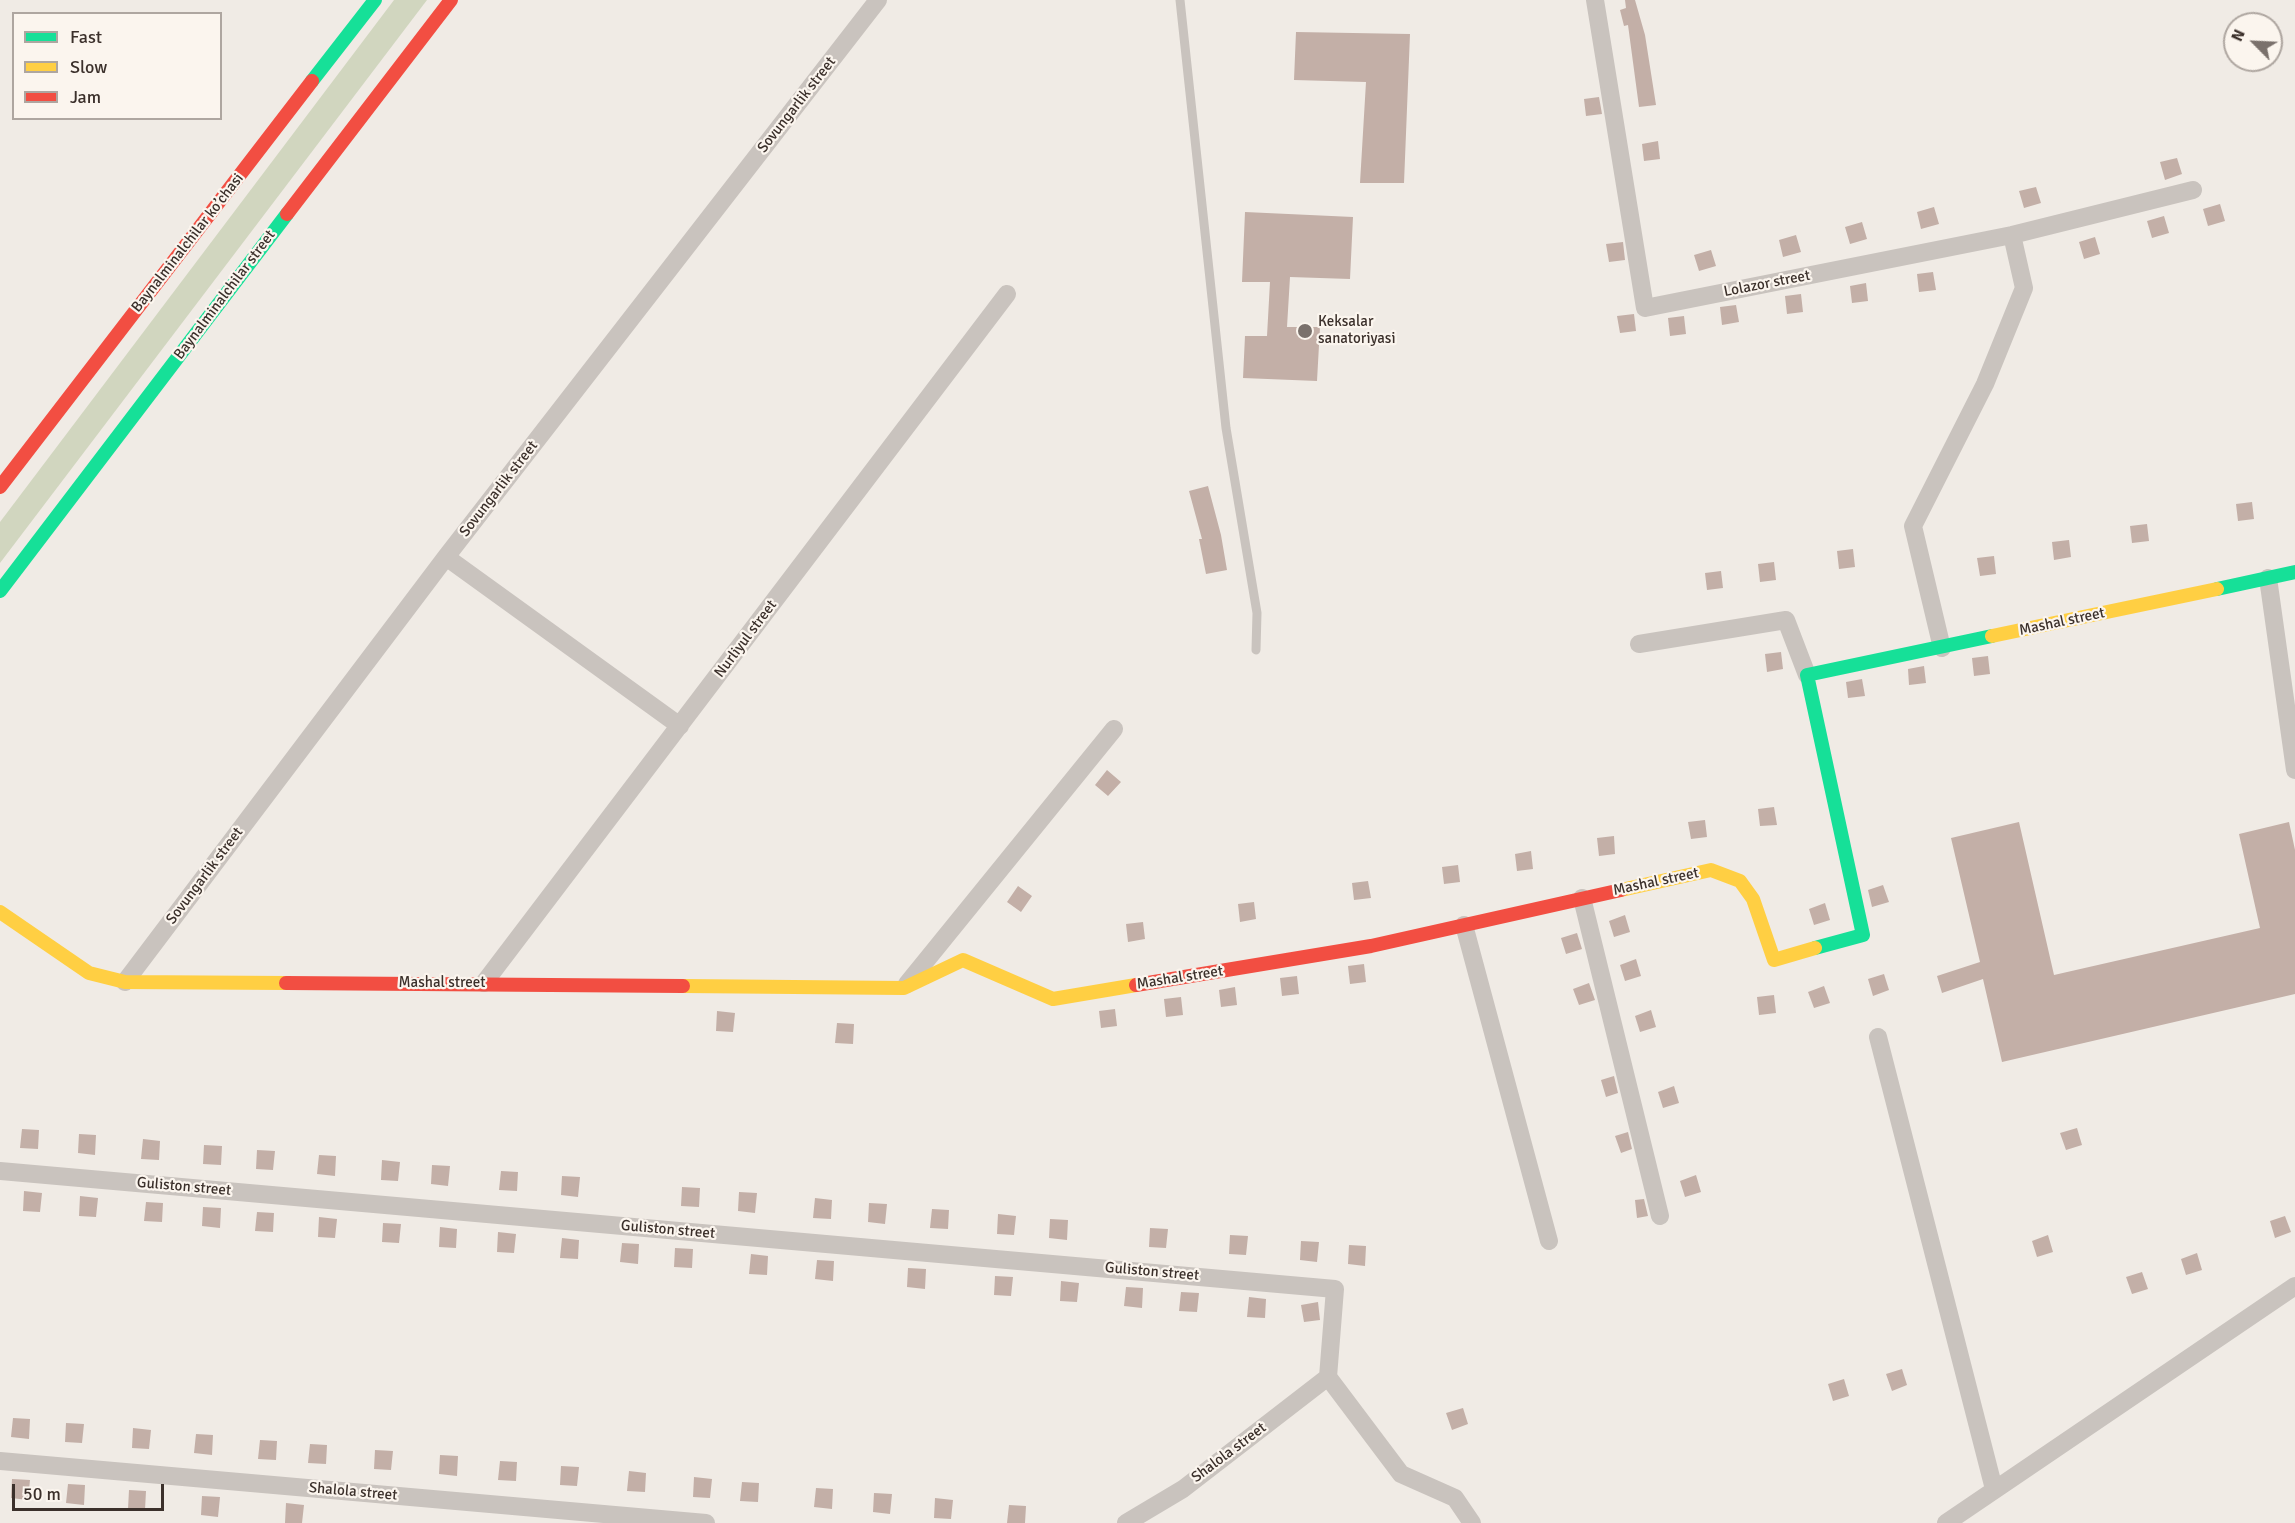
<!DOCTYPE html>
<meta charset="utf-8">
<style>
body{margin:0}
#map{position:relative;width:2295px;height:1523px;overflow:hidden;background:#f0ebe5;font-family:Signika,sans-serif}
canvas{display:block}
.legend{position:absolute;left:12px;top:12px;width:210px;height:108px;box-sizing:border-box;background:#fbf5ee;border:2px solid #aea6a0;margin:0;padding:8px 10px;list-style:none;font-size:18px;color:#3b302b}
.legend li{display:flex;align-items:center;gap:12px;height:30px}
.legend b{width:30px;border:2px solid #aea6a0}
.north{position:absolute;left:2223px;top:12px;width:60px;height:60px;box-sizing:border-box;background:#fbf5ee;border:2px solid #aea6a0;border-radius:50%;rotate:294deg;font-size:16px;font-weight:700;line-height:24px;text-align:center;color:#3b302b}
.north::after{content:'';display:block;margin:auto;width:21px;height:27px;background:#7a716c;clip-path:polygon(50% 0,100% 100%,50% 72%,0 100%)}
.scale{position:absolute;left:12px;top:1484px;width:152px;height:27px;box-sizing:border-box;border:3px solid #3b302b;border-top:0;padding-left:8px;font-size:18px;line-height:21px;white-space:nowrap;color:#3b302b;-webkit-text-stroke:4px #fbf5ee;paint-order:stroke}
</style>
<div id="map">
<canvas width="2295" height="1523"></canvas>
<ul class="legend">
<li><b style="height:8px;background:#16e098"></b>Fast</li>
<li><b style="height:8px;background:#ffcf43"></b>Slow</li>
<li><b style="height:8px;background:#f24e42"></b>Jam</li>
</ul>
<div class="north">N</div>
<div class="scale">50 m</div>
</div>
<script>
const c = document.querySelector('canvas').getContext('2d');
c.lineJoin = 'round';
function paint(path, color) {
  c.fillStyle = color;
  c.fill(path, 'evenodd');
}
function toPath(rows) {
  const path = new Path2D();
  for (const r of rows) {
    path.moveTo(r[0], r[1]);
    for (let i = 2; i < r.length; i += 2) path.lineTo(r[i], r[i + 1]);
  }
  return path;
}
function trace(path, color, width, dash) {
  c.strokeStyle = color;
  c.lineWidth = width;
  c.lineCap = dash ? 'butt' : 'round';
  c.setLineDash(dash || []);
  c.stroke(path);
}
function write(font, color, halo, rows, align = 'center') {
  c.font = font + ' Signika,sans-serif';
  c.lineWidth = 4.5;
  c.setLineDash([]);
  c.textBaseline = 'middle';
  c.strokeStyle = halo;
  c.fillStyle = color;
  for (const [text, x, y, turn = 0] of rows) {
    c.save();
    c.translate(x, y);
    c.rotate((+turn || 0) * Math.PI / 180);
    c.textAlign = isNaN(turn) ? turn : align;
    if (halo) c.strokeText(text, 0, 0);
    c.fillText(text, 0, 0);
    c.restore();
  }
}
paint(toPath([
 [394,0,427,0,0,563,0,522]
]), '#d1d6bf');
paint(toPath([
 [1625,0,1635,0,1645,35,1656,105,1639,107,1628,25,1624,26,1620,10,1626,8],
 [1296,32,1410,34,1404,183,1360,183,1366,82,1294,80],
 [1599,97,1602,114,1586,116,1584,99],
 [1658,141,1660,159,1644,161,1642,144],
 [2177,158,2182,174,2165,180,2160,162],
 [2036,187,2041,203,2024,208,2019,191],
 [2220,204,2225,221,2208,226,2203,209],
 [1934,207,1939,224,1921,229,1917,212],
 [1245,212,1353,217,1350,279,1290,277,1287,327,1320,327,1317,381,1243,378,1245,336,1267,336,1270,282,1242,282],
 [2164,216,2169,233,2152,238,2147,221],
 [1862,222,1867,239,1850,244,1845,227],
 [1796,235,1801,252,1783,257,1779,240],
 [2095,237,2100,254,2084,259,2079,242],
 [1623,242,1625,260,1609,262,1606,244],
 [1711,250,1716,266,1699,271,1694,255],
 [1933,272,1936,290,1919,292,1917,274],
 [1866,283,1868,301,1852,303,1850,286],
 [1801,294,1803,312,1787,314,1785,296],
 [1736,305,1739,322,1722,325,1720,307],
 [1634,314,1636,331,1620,333,1617,316],
 [1684,316,1686,334,1670,336,1668,318],
 [1208,486,1221,535,1227,570,1206,574,1199,539,1202,539,1189,491],
 [2252,502,2254,519,2238,521,2236,504],
 [2147,524,2149,541,2132,543,2130,526],
 [2069,540,2071,557,2054,560,2052,542],
 [1853,549,1855,567,1839,569,1837,551],
 [1994,556,1996,574,1980,576,1977,558],
 [1774,562,1776,580,1760,582,1758,564],
 [1721,571,1723,588,1707,590,1705,573],
 [1781,652,1783,669,1767,672,1765,654],
 [1988,656,1990,674,1974,676,1972,658],
 [1924,666,1926,683,1909,685,1908,669],
 [1862,679,1865,696,1848,698,1846,682],
 [1107,770,1121,782,1108,796,1095,785],
 [1774,807,1777,825,1760,826,1758,809],
 [1705,820,1707,837,1691,839,1688,822],
 [2019,822,2054,975,2260,928,2239,834,2289,822,2295,850,2295,994,2002,1062,1983,979,1942,993,1937,976,1980,962,1951,838],
 [1614,836,1615,854,1599,856,1597,838],
 [1531,851,1533,869,1517,871,1515,854],
 [1458,865,1460,882,1444,884,1442,867],
 [1368,881,1371,898,1354,900,1352,883],
 [1883,885,1889,902,1872,907,1868,890],
 [1018,886,1032,896,1021,912,1007,902],
 [1254,902,1256,919,1240,922,1238,904],
 [1825,903,1830,920,1814,925,1809,909],
 [1625,915,1630,932,1614,937,1609,921],
 [1143,922,1145,939,1128,942,1126,924],
 [1577,933,1582,949,1566,954,1561,938],
 [1636,959,1641,976,1625,981,1620,965],
 [1364,964,1366,982,1350,984,1348,966],
 [1884,974,1889,990,1873,996,1868,979],
 [1297,976,1299,994,1282,996,1280,978],
 [1589,983,1595,1000,1579,1005,1573,989],
 [1824,986,1830,1003,1814,1008,1808,992],
 [1235,987,1237,1005,1221,1007,1219,990],
 [1774,995,1776,1013,1759,1015,1757,997],
 [1181,997,1183,1015,1166,1017,1164,999],
 [1115,1009,1117,1026,1101,1028,1099,1011],
 [1651,1010,1656,1027,1640,1032,1635,1016],
 [717,1011,735,1013,733,1032,716,1031],
 [837,1023,854,1024,853,1044,835,1043],
 [1614,1076,1618,1093,1606,1097,1601,1080],
 [1674,1086,1679,1103,1663,1108,1658,1092],
 [2077,1128,2082,1145,2066,1150,2060,1133],
 [22,1129,39,1130,38,1149,20,1148],
 [1628,1132,1632,1149,1621,1153,1615,1136],
 [79,1134,96,1135,95,1155,78,1153],
 [143,1139,160,1141,159,1160,141,1159],
 [204,1145,222,1146,221,1165,203,1164],
 [257,1150,275,1151,273,1170,256,1169],
 [319,1155,336,1156,335,1176,317,1174],
 [382,1160,400,1162,398,1181,381,1180],
 [432,1165,450,1166,448,1186,431,1184],
 [501,1171,518,1172,517,1191,499,1190],
 [1696,1175,1701,1192,1685,1197,1680,1181],
 [562,1176,580,1177,578,1197,561,1195],
 [682,1187,700,1188,699,1207,681,1206],
 [24,1191,42,1193,40,1212,23,1211],
 [739,1192,757,1193,755,1213,738,1211],
 [80,1196,98,1198,96,1217,79,1216],
 [815,1198,832,1200,831,1219,813,1218],
 [1644,1199,1648,1216,1637,1218,1635,1200],
 [146,1202,163,1203,162,1222,144,1221],
 [869,1203,887,1204,885,1224,868,1222],
 [203,1207,221,1208,220,1228,202,1226],
 [932,1209,949,1210,948,1229,930,1228],
 [257,1212,274,1213,273,1232,255,1231],
 [998,1214,1016,1216,1014,1235,997,1234],
 [2285,1216,2291,1232,2275,1238,2270,1221],
 [319,1217,337,1219,335,1238,318,1237],
 [1050,1219,1068,1220,1067,1240,1049,1238],
 [383,1223,401,1224,399,1243,382,1242],
 [440,1227,457,1229,456,1248,439,1247],
 [1150,1228,1168,1229,1166,1248,1149,1247],
 [498,1232,516,1234,514,1253,497,1252],
 [1230,1235,1248,1236,1246,1255,1229,1254],
 [2048,1235,2053,1252,2037,1257,2032,1241],
 [562,1238,579,1240,578,1259,560,1258],
 [1301,1241,1319,1242,1317,1262,1300,1260],
 [622,1243,639,1244,638,1264,620,1262],
 [1349,1245,1366,1246,1365,1266,1348,1264],
 [675,1248,693,1249,692,1268,674,1267],
 [2197,1253,2202,1270,2186,1275,2181,1259],
 [751,1254,768,1256,767,1275,749,1274],
 [817,1260,834,1261,833,1281,815,1279],
 [908,1268,926,1269,925,1289,907,1287],
 [2142,1272,2148,1289,2132,1294,2126,1277],
 [995,1276,1013,1277,1011,1296,994,1295],
 [1061,1281,1079,1283,1077,1302,1060,1301],
 [1126,1287,1143,1288,1142,1308,1124,1306],
 [1181,1292,1199,1293,1197,1312,1179,1311],
 [1249,1297,1266,1299,1265,1318,1247,1317],
 [1318,1302,1320,1320,1304,1322,1301,1305],
 [1902,1369,1907,1385,1892,1391,1886,1374],
 [1844,1379,1849,1396,1833,1401,1828,1384],
 [1463,1408,1468,1424,1452,1430,1446,1413],
 [13,1418,30,1419,29,1439,11,1437],
 [66,1423,84,1424,82,1443,65,1442],
 [133,1428,151,1430,149,1449,132,1448],
 [196,1434,213,1435,212,1455,194,1453],
 [260,1440,277,1441,276,1460,258,1459],
 [310,1444,327,1445,326,1464,308,1463],
 [375,1450,393,1451,391,1470,374,1469],
 [440,1455,458,1456,457,1476,439,1474],
 [500,1461,517,1462,516,1481,498,1480],
 [561,1466,579,1467,577,1486,560,1485],
 [629,1471,646,1473,645,1492,627,1491],
 [694,1477,712,1479,710,1498,693,1497],
 [12,1479,30,1480,28,1500,11,1498],
 [742,1482,759,1483,758,1502,740,1501],
 [68,1484,85,1485,84,1505,66,1503],
 [816,1488,833,1489,832,1509,814,1507],
 [129,1490,146,1491,145,1510,128,1509],
 [874,1493,892,1494,890,1514,873,1512],
 [202,1496,220,1497,218,1517,201,1515],
 [935,1498,953,1500,951,1519,934,1518],
 [286,1503,304,1505,302,1523,285,1523],
 [1009,1505,1026,1506,1025,1523,1007,1523]
]), '#c3afa7');
trace(toPath([
 [1180,0,1226,428,1257,613,1256,650]
]), '#c9c3be', 9);
trace(toPath([
 [1595,0,1645,308,2012,235,2193,190],
 [446,557,680,726],
 [2268,578,2295,770],
 [1639,644,1786,620,1807,675],
 [1942,648,1913,526,1985,384,2024,288,2012,235],
 [1582,898,1660,1216],
 [1464,925,1549,1241],
 [125,982,446,557,878,0],
 [484,983,1007,294],
 [907,984,1114,729],
 [1878,1037,1994,1489],
 [0,1171,1335,1289,1328,1377,1401,1474,1455,1498,1472,1523],
 [0,1461,706,1523],
 [1126,1523,1183,1489,1328,1377],
 [1946,1523,2295,1286]
]), '#c9c3be', 18);
trace(toPath([
 [312,81,375,0],
 [2217,589,2295,572],
 [0,591,287,214],
 [1815,948,1863,935,1807,675,1992,636]
]), '#16e098', 14);
trace(toPath([
 [1992,636,2217,589],
 [1621,890,1711,870,1740,881,1753,899,1774,960,1815,948],
 [0,912,89,973,125,982,286,983],
 [683,986,904,988,963,960,1053,999,1136,985]
]), '#ffcf43', 14);
trace(toPath([
 [287,214,451,0],
 [0,487,312,81],
 [286,983,683,986],
 [1136,985,1371,946,1621,890]
]), '#f24e42', 14);
for (const [x, y, r, color] of [
 [1305,331,8,"#7a716c"]
]) {
  const dot = new Path2D();
  dot.arc(x, y, r, 0, 2 * Math.PI);
  c.fillStyle = color;
  c.fill(dot);
  trace(dot, '#fbf5ee', 2);
}
write('15px', '#3b302b', '#fbf5ee', [
 ["Sovungarlik street",797,105,-52],
 ["Baynalminalchilar ko’chasi",188,243,-52],
 ["Lolazor street",1767,284,-11],
 ["Baynalminalchilar street",225,295,-53],
 ["Sovungarlik street",499,489,-52],
 ["Mashal street",2062,622,-12],
 ["Nurliyul street",746,639,-53],
 ["Sovungarlik street",205,876,-53],
 ["Mashal street",1656,882,-12],
 ["Mashal street",1180,978,-9],
 ["Mashal street",442,983],
 ["Guliston street",184,1187,5],
 ["Guliston street",668,1230,5],
 ["Guliston street",1152,1272,5],
 ["Shalola street",1229,1453,-37],
 ["Shalola street",353,1492,5]
]);
write('15px', '#3b302b', '#fbf5ee', [
 ["Keksalar",1318,322],
 ["sanatoriyasi",1318,339]
], 'left');
</script>
